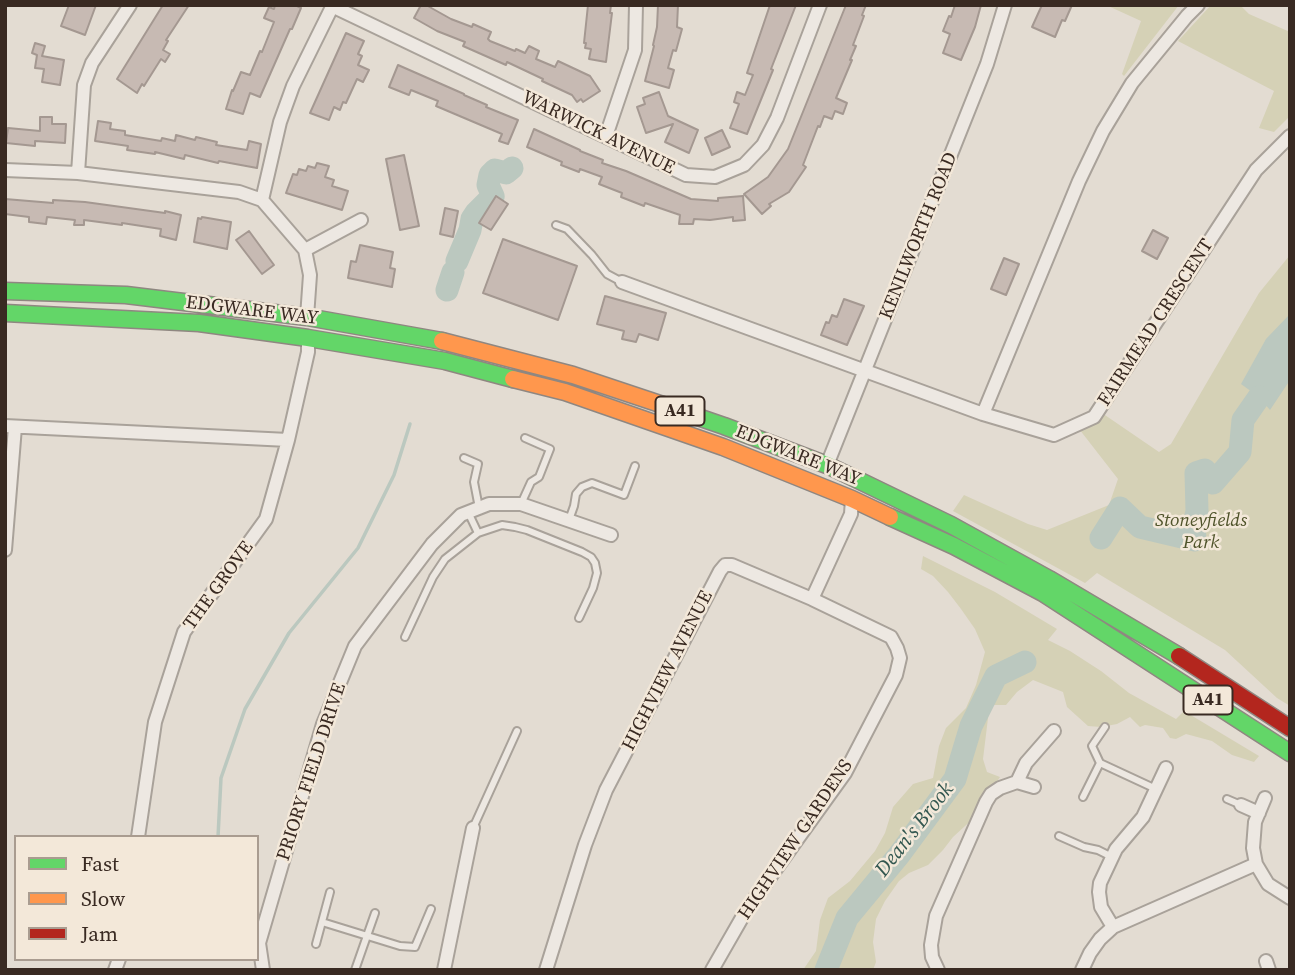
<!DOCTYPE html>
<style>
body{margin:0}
#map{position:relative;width:1295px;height:975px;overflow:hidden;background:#e3dcd2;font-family:"Source Serif 4",serif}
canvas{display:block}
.frame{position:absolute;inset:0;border:7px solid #392a22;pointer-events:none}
.legend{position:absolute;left:14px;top:835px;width:245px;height:126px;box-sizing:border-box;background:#f3e8d9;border:2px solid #a99c90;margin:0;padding:9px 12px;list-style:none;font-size:21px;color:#392a22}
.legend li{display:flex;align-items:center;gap:14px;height:35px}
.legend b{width:35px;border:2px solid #a99c90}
</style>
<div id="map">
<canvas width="1295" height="975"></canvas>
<div class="frame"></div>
<ul class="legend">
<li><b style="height:9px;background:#63d668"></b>Fast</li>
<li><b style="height:9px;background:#ff974d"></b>Slow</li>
<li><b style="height:9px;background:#b3261e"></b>Jam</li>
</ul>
</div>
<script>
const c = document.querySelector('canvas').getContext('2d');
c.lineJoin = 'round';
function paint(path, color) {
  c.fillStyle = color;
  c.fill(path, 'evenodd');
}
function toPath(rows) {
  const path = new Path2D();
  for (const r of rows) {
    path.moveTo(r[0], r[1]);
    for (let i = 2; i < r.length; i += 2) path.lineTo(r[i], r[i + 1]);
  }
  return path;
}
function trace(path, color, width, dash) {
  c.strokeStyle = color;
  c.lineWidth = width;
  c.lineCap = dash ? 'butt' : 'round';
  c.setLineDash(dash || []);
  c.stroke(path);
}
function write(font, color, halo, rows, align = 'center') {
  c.font = font + ' "Source Serif 4",serif';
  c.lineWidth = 5;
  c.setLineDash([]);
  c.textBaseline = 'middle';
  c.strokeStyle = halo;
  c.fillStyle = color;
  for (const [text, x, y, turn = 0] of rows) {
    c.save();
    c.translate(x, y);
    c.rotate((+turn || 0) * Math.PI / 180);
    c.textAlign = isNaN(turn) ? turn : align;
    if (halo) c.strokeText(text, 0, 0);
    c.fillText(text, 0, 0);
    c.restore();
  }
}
paint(toPath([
 [1106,5,1179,5,1124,76,1122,74,1141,21],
 [1211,5,1240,5,1249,14,1290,32,1290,116,1274,132,1259,128,1274,91,1178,41],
 [1290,255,1290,450,1288,464,1290,499,1290,706,1277,698,1225,650,1097,573,1085,583,953,511,964,495,1028,524,1047,530,1109,505,1118,479,1076,425,1099,411,1159,452,1171,444,1259,293],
 [923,556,995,592,1057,629,1048,640,1070,651,1101,671,1129,693,1176,719,1184,711,1259,756,1254,762,1232,755,1212,741,1186,734,1176,739,1170,738,1163,728,1145,725,1140,727,1130,717,1117,724,1101,727,1088,726,1067,707,1063,692,1033,680,1017,692,1006,705,994,705,989,710,983,759,987,772,1000,777,976,816,953,837,943,850,928,865,909,873,899,881,885,901,876,919,873,942,876,962,873,970,803,970,816,951,820,920,828,898,850,881,875,851,885,833,893,807,913,784,933,778,939,746,946,728,966,708,976,685,985,652,975,629,961,609,948,592,933,576,921,569]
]), '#d5d1b6');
paint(toPath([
 [1290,314,1290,380,1270,410,1259,397,1241,384,1266,339]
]), '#bbc8bf');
trace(toPath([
 [218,837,221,778,245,709,289,633,358,548,394,475,410,424]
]), '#bbc8bf', 3.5);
trace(toPath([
 [457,261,470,230,472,219,476,213,493,196,488,185,490,175,495,170,506,173,512,168],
 [447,290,453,272],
 [1101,538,1120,508,1140,527,1195,540,1194,524,1197,511,1196,473,1205,470,1213,483,1240,452,1243,420,1259,397],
 [826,970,847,918,899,855,955,779,971,726,996,676,1025,662]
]), '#bbc8bf', 23);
const building = toPath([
 [69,5,96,5,85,35,61,26,69,5],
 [163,5,189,5,166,40,168,41,163,50,170,54,165,62,161,59,144,86,142,84,137,93,117,79,163,5],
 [275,5,295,5,301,8,292,29,290,29,260,97,250,93,243,114,226,109,232,90,233,91,241,72,250,75,260,51,262,52,274,22,264,18,269,7,274,9,275,5],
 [421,5,426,5,451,19,472,27,473,24,491,32,488,39,490,41,515,51,516,49,525,53,529,46,539,51,536,59,555,67,558,61,590,76,600,91,583,102,581,99,577,102,572,95,542,81,543,79,507,62,506,65,463,46,465,42,437,31,414,18,421,5],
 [588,5,611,5,610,13,612,13,606,62,589,59,591,49,585,48,586,43,584,43,588,5],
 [658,5,678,5,677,27,682,29,676,51,673,50,668,68,674,70,669,88,645,81,654,46,653,45,657,27,658,5],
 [770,5,796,5,771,69,773,70,747,134,730,128,739,104,734,102,737,92,745,95,753,75,747,73,770,5],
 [846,5,866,5,862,15,864,16,853,45,856,46,850,60,852,60,836,98,847,103,843,114,835,111,832,119,824,116,820,127,818,126,803,165,806,167,789,192,769,204,771,206,762,214,744,194,768,177,788,149,846,5],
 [955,5,981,5,975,27,961,60,943,53,950,34,943,31,949,16,951,17,955,5],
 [1042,5,1072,5,1065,21,1062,20,1055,37,1032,27,1042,5],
 [346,33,364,41,358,54,362,56,358,65,369,70,363,82,357,79,346,103,343,102,340,110,334,107,329,120,310,113,346,33],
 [35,43,45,46,42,56,64,60,60,85,42,82,44,69,35,68,37,55,32,53,35,43],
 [398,65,464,94,464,95,487,105,486,107,518,120,508,144,499,141,502,134,436,106,438,101,411,90,409,95,389,87,398,65],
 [659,92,668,116,698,130,689,153,665,142,673,124,646,133,637,107,645,104,643,98,659,92],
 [40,117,52,117,52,124,66,124,65,143,35,141,35,146,6,143,8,128,40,131,40,117],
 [98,121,111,123,110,129,125,131,125,135,161,141,162,138,175,141,176,135,195,140,196,137,217,142,216,145,247,150,249,141,261,144,257,168,219,161,218,163,185,155,184,159,155,152,155,154,127,150,128,146,95,141,98,121],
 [534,129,580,150,580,151,603,160,602,163,626,171,691,199,718,201,718,198,743,196,745,220,733,221,733,217,710,220,694,219,693,224,679,224,680,215,645,203,644,206,621,197,622,193,599,184,602,177,580,169,579,172,561,165,562,162,527,147,534,129],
 [722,130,730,147,712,155,705,138,722,130],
 [404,155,419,226,400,230,386,159,404,155],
 [317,163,329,166,325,177,334,180,332,186,348,191,342,210,286,193,293,174,297,175,299,169,306,171,308,166,315,168,317,163],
 [496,196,508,204,491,230,479,223,496,196],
 [5,199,53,203,53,200,85,202,165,213,165,211,181,215,176,240,160,236,161,229,122,223,122,225,84,220,84,225,74,225,75,220,47,217,46,224,29,222,29,217,5,214,5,199],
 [445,208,458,211,453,237,440,234,445,208],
 [202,217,231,222,227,249,194,242,198,218,201,219,202,217],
 [1153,230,1168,238,1157,259,1142,251,1153,230],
 [249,231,274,265,262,274,236,240,249,231],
 [503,239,577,266,558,320,483,293,503,239],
 [360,245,393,252,390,268,395,269,392,287,348,278,351,261,356,262,360,245],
 [1004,258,1019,264,1006,295,991,289,1004,258],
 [605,296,666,313,658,340,639,334,636,342,622,339,624,331,597,324,605,296],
 [844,299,864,306,847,345,821,335,826,322,829,323,832,315,837,317,844,299]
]);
paint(building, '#c7bab3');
trace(building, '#a49891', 2);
const lane = toPath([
 [556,225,567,229,592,255,607,274,622,282],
 [464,458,478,464,474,482,479,508],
 [521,504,531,482,539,477,550,449,525,438],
 [468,512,478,533,502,525,515,527,527,530,582,552,591,557,595,563,597,573,593,588,579,618],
 [569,520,574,506,576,494,582,487,592,483,624,495,635,466],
 [405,637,433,577,445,559,478,533],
 [1105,727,1092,746,1100,763,1156,789],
 [1083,797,1100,763],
 [1227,799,1241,805],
 [473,828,517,731],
 [1059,836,1084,847,1098,850,1112,857],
 [322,922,400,946,415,947,431,909],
 [316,944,330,892],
 [355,970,375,913]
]);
const street = toPath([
 [332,6,686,175,715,177,744,165,763,145,777,118,820,5],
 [606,136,635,50,636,5],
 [5,170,78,173,239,192,262,200],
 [78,173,84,85,92,63,130,5],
 [262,200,280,122,293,86,333,5],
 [262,200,305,250,310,275,307,317],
 [305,250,361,220],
 [622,282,983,414,1054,435,1094,417,1256,170,1290,136],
 [983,414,1079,181,1103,131,1132,83,1187,16,1198,5],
 [5,426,288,440],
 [827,465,987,64,1005,5],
 [5,550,15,427],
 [812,599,851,514,852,499],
 [1017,782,1034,787],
 [1265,798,1255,822,1253,848,1256,864,1268,884,1290,898],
 [1241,805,1259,813],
 [138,837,155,722,184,632,266,519,288,440,308,352,308,338],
 [1113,927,1101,907,1099,892,1100,883,1116,849,1143,817,1166,768],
 [1266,961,1269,970],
 [115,970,119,959],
 [263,970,259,943,323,724,355,646,432,544,461,515,489,504,521,504,611,535],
 [444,970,473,828],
 [546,970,585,845,606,790,720,571,725,565,732,565,812,599,891,637,897,648,900,658,896,675,845,773,747,909,712,970],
 [938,970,932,957,931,945,936,916,986,802,991,794,1000,788,1017,782,1026,763,1054,731],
 [1082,970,1090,953,1100,939,1113,927,1256,864]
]);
const fast = toPath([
 [5,291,126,295,307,317,442,341],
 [5,313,199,323,308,338,445,361,513,379],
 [663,405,724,426,827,465,951,525,1049,579,1179,656],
 [890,517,954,546,1043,593,1290,753]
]);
const slow = toPath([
 [442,341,573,375,663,405],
 [513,379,565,392,723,447,852,499,890,517]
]);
const jam = toPath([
 [1179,656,1290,728]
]);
trace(lane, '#a9a29a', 10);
trace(street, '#a9a29a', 16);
trace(fast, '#8f8781', 19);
trace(slow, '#8f8781', 19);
trace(jam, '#8f8781', 19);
trace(lane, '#ede8e2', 6);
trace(street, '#ede8e2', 12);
trace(fast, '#63d668', 16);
trace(slow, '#ff974d', 16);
trace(jam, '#b3261e', 16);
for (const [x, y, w] of [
 [680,411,49],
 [1208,700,49]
]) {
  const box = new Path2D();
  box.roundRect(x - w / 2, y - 14.5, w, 29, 5);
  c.fillStyle = '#f3e8d9';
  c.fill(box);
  trace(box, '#392a22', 2);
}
write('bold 18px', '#392a22', null, [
 ["A41",680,411],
 ["A41",1208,700]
]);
write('19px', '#392a22', '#f3e8d9', [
 ["WARWICK AVENUE",598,133,26],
 ["KENILWORTH ROAD",919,236,-68],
 ["EDGWARE WAY",252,311,7],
 ["FAIRMEAD CRESCENT",1156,323,-57],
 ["EDGWARE WAY",798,456,22],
 ["THE GROVE",219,586,-54],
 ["HIGHVIEW AVENUE",668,671,-63],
 ["PRIORY FIELD DRIVE",312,772,-72],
 ["HIGHVIEW GARDENS",796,840,-56]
]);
write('italic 19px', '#4f532a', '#f3e8d9', [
 ["Stoneyfields",1201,521],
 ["Park",1201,543]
]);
write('italic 21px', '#335750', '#f3e8d9', [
 ["Dean's Brook",915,830,-52]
]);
</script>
